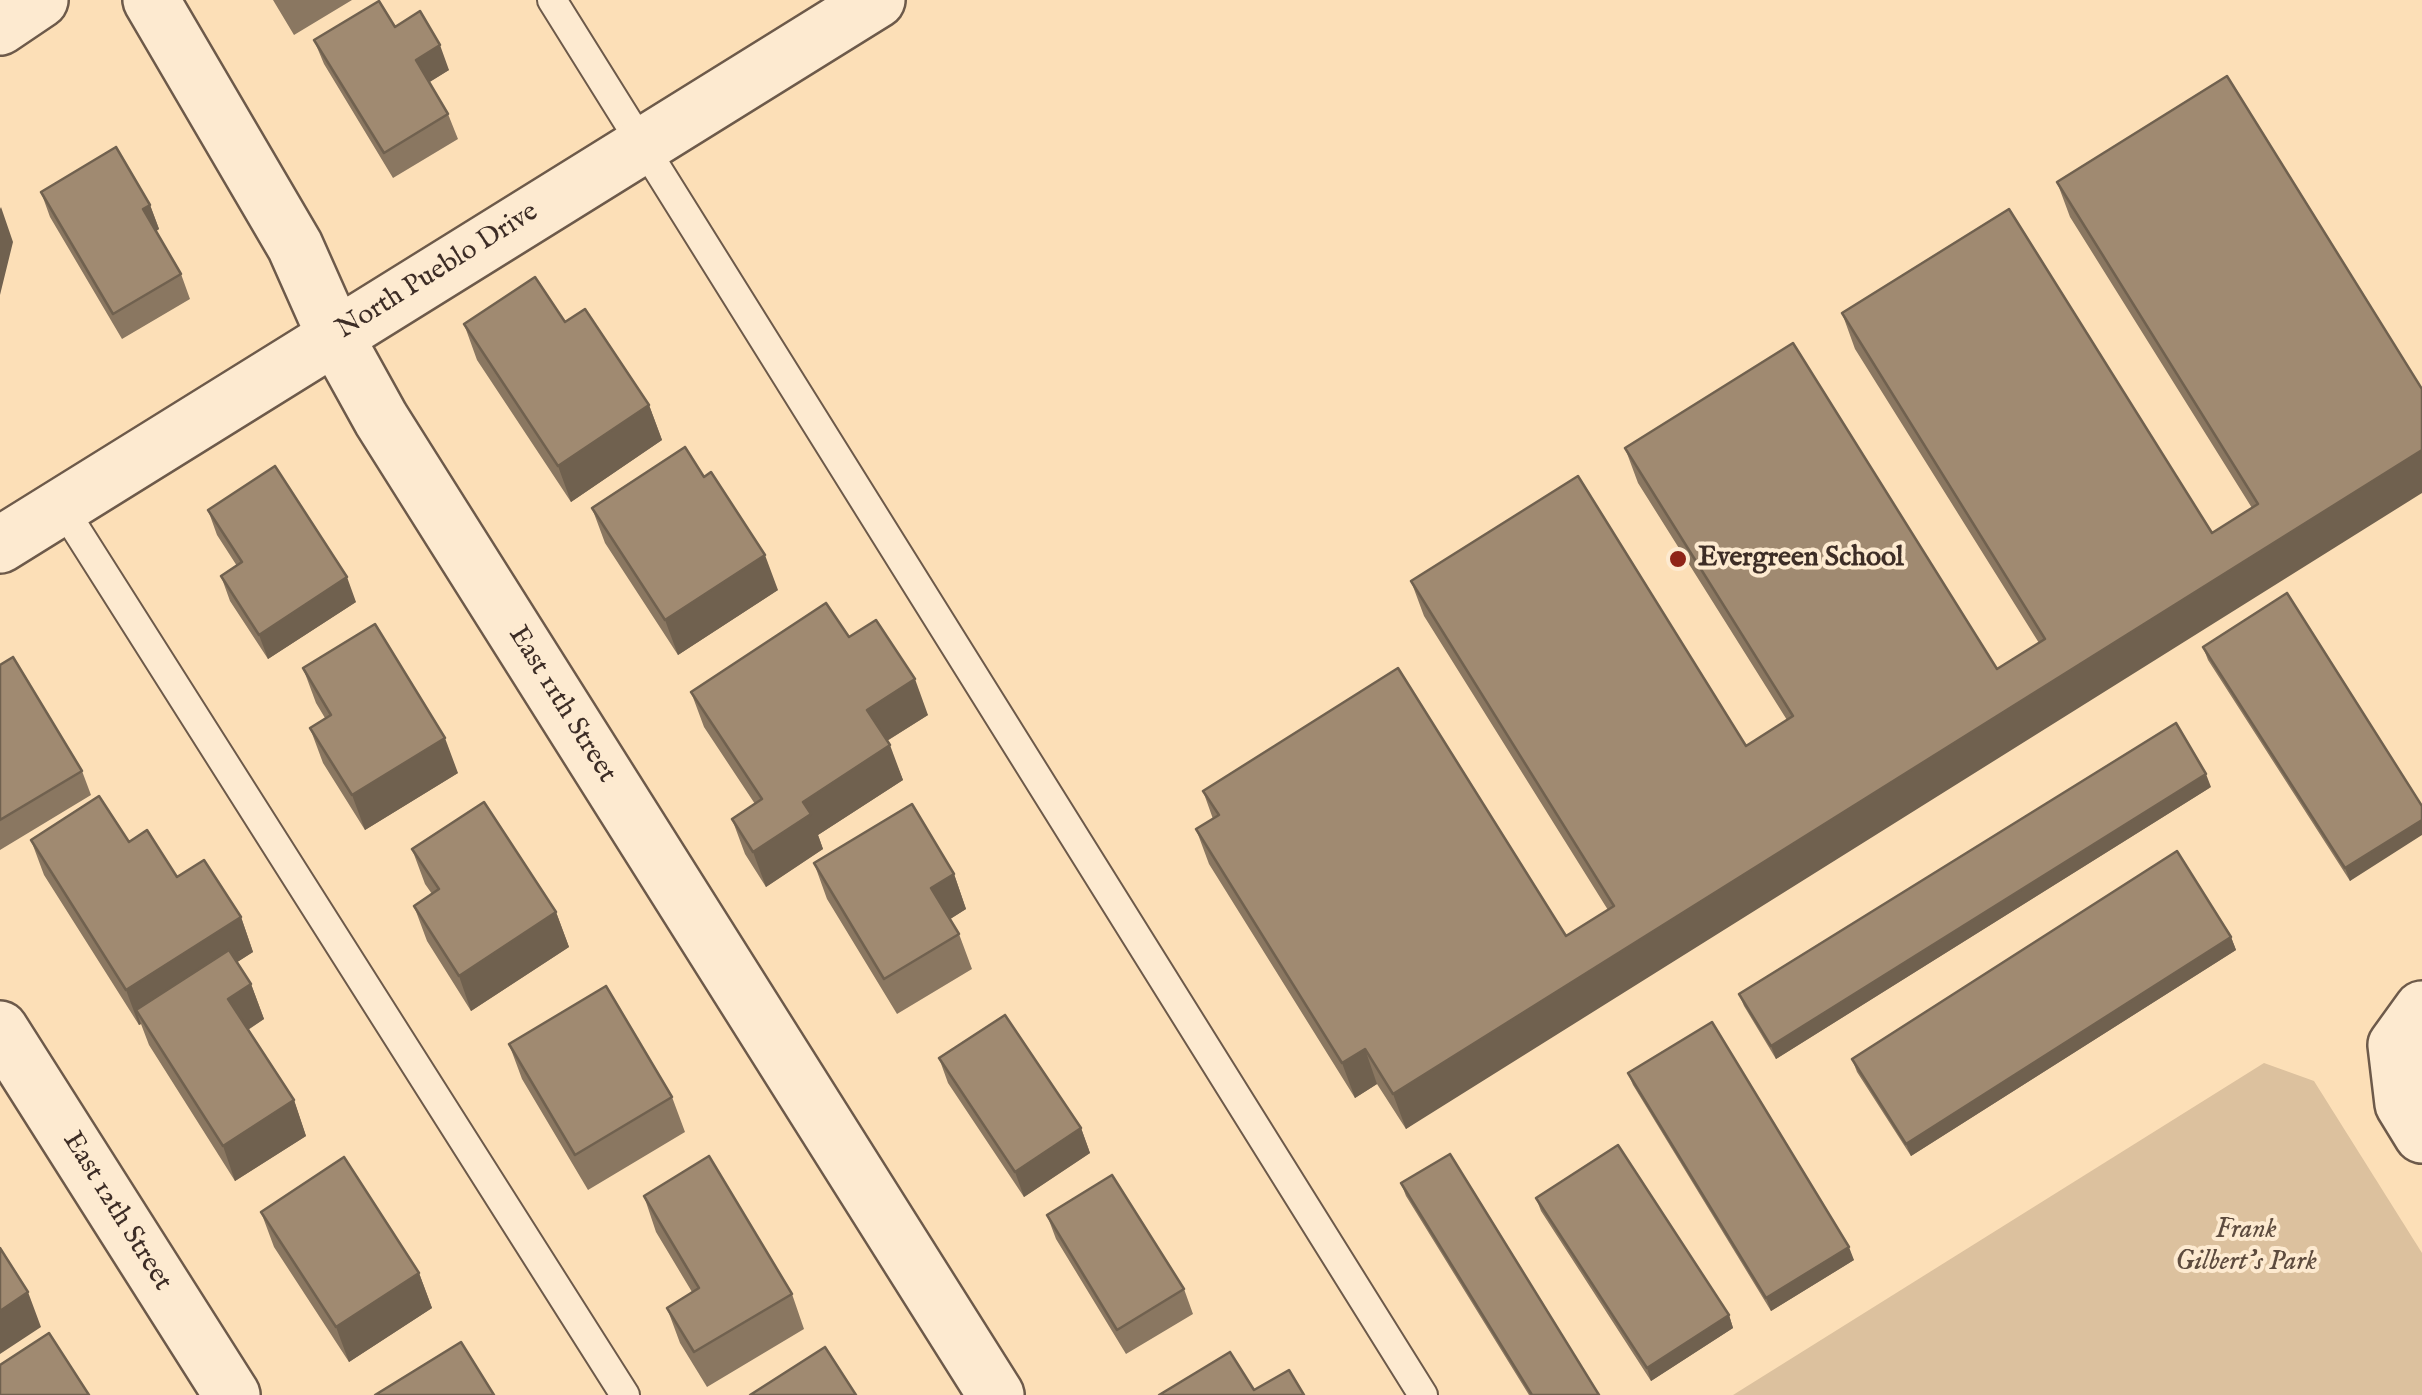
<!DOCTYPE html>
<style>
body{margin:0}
canvas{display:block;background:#fcdfb7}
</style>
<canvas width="2422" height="1395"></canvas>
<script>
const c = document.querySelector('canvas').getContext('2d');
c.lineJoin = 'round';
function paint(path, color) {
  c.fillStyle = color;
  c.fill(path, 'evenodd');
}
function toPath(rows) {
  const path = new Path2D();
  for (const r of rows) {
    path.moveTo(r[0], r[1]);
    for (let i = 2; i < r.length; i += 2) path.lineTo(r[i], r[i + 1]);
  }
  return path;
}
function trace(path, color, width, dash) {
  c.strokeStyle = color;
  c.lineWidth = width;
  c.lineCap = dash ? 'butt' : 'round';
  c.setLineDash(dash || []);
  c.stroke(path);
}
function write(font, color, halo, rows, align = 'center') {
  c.font = font + ' "IM FELL English",serif';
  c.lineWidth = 8;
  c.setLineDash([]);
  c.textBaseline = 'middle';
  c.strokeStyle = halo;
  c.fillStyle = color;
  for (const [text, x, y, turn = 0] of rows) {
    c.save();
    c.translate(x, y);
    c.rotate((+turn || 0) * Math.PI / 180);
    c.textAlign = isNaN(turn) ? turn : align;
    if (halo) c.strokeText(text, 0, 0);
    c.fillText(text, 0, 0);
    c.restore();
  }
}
paint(toPath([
 [2264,1063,2314,1081,2422,1253,2422,1395,1733,1395]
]), '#dcc19e');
const lane = toPath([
 [552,0,1423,1395],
 [62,507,625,1395]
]);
const street = toPath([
 [151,0,295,246,335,336,381,419,996,1395],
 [0,27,40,0],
 [0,545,877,0],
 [2422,1009,2396,1045,2403,1104,2422,1135],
 [0,1029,232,1395]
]);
trace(lane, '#6d5a4a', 32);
trace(street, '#6d5a4a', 60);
trace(lane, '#fdead0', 28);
trace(street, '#fdead0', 55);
paint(toPath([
 [273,0,352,0,294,35],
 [395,27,449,70,429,82,448,114,458,139,393,178,324,64,314,40],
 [2057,182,2422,389,1406,1129,1377,1084,1355,1098,1209,864,1196,829,1213,819,1203,791,1566,936,1608,910,1424,616,1411,581,1746,746,1787,720,1638,483,1625,448,1997,669,2039,643,1855,349,1842,313,2212,533,2252,508,2070,217],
 [41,192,150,205,159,229,156,231,181,274,190,299,122,339,50,217],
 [565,322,649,405,662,440,571,502,477,360,464,324],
 [592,508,778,590,678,655,605,543],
 [208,510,356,602,268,659,230,601,221,576,237,566,217,535],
 [849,637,928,715,887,741,903,780,818,835,823,849,766,887,745,854,732,819,755,804,704,727,691,692],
 [2203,647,2422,806,2350,881,2208,660],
 [0,665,82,771,91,795,0,850],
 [303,668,458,773,365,830,323,763,310,728,325,718,316,703],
 [2211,787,1776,1059,1744,1006,1739,994],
 [31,840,129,842,177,877,241,917,253,952,237,962,251,984,264,1019,248,1030,294,1100,306,1136,235,1181,149,1045,141,1024,139,1025,44,875],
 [412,849,556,912,569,947,471,1011,427,941,414,906,432,894,425,884],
 [814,863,954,874,966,909,950,919,959,934,972,969,897,1014,827,899],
 [2231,937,2236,950,1911,1156,1857,1072,1852,1059],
 [509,1044,672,1097,685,1132,588,1190,522,1079],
 [939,1058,1081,1128,1090,1153,1024,1197,948,1083],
 [1628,1073,1854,1260,1771,1311,1633,1085],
 [1401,1183,1599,1395,1529,1395,1406,1196],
 [644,1196,792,1294,804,1329,707,1387,680,1343,667,1308,692,1292,656,1232],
 [1536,1198,1729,1315,1733,1328,1651,1381,1541,1211],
 [261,1212,419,1273,432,1308,349,1362,274,1247],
 [1047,1215,1184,1289,1193,1314,1126,1354,1056,1239]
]), '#8a7761');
paint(toPath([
 [440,45,449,70,425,85,416,60],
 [150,205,159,229,152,234,143,209],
 [1,207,13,242,0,295,0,209],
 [649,405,662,440,571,502,558,466],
 [2422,450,2422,493,1406,1129,1393,1094],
 [765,555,778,590,678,655,665,620],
 [347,577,356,602,268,659,259,635],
 [915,679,928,715,880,745,867,710],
 [445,738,458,773,365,830,352,795],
 [890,745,903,780,818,835,823,849,766,887,753,852,803,802],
 [2206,774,2211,787,1776,1059,1771,1046],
 [2422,820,2422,835,2350,881,2345,868],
 [954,874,966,909,944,923,931,888],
 [556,912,569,947,471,1011,459,976],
 [241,917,253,952,144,1022,136,1010,141,1024,139,1025,126,990],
 [2231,937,2236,950,1911,1156,1906,1144],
 [251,984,264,1019,241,1034,228,999],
 [1365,1049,1377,1084,1355,1098,1342,1063],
 [294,1100,306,1136,235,1181,223,1146],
 [1081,1128,1090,1153,1024,1197,1015,1172],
 [1849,1247,1854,1260,1771,1311,1766,1298],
 [419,1273,432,1308,349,1362,336,1327],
 [28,1292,41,1327,0,1354,0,1311],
 [1729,1315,1733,1328,1651,1381,1647,1368]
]), '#70614f');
const building = toPath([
 [379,1,395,27,420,11,440,45,416,60,448,114,384,153,314,40,379,1],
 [2227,76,2422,389,2422,450,1393,1094,1365,1049,1342,1063,1196,829,1219,815,1203,791,1398,668,1566,936,1614,906,1411,581,1578,476,1746,746,1793,716,1625,448,1793,343,1997,669,2045,639,1842,313,2009,209,2212,533,2258,504,2057,182,2227,76],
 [116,147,150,205,143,209,181,274,113,314,41,192,116,147],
 [535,277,565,322,585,309,649,405,558,466,464,324,535,277],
 [685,447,704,477,711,472,765,555,665,620,592,508,685,447],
 [275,466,347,577,259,635,221,576,242,562,208,510,275,466],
 [2287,593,2422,806,2422,820,2345,868,2203,647,2287,593],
 [826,603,849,637,876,620,915,679,867,710,890,745,803,802,811,814,753,852,732,819,762,799,691,692,826,603],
 [375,624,445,738,352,795,310,728,331,715,303,668,375,624],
 [13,657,82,771,0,820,0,665,13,657],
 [2176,723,2206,774,1771,1046,1739,994,2176,723],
 [99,796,129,842,147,830,177,877,204,860,241,917,126,990,31,840,99,796],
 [484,802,556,912,459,976,414,906,439,889,412,849,484,802],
 [912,804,954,874,931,888,959,934,884,979,814,863,912,804],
 [2177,851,2231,937,1906,1144,1852,1059,2177,851],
 [229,950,251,984,228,999,294,1100,223,1146,136,1010,229,950],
 [606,986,672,1097,575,1155,509,1044,606,986],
 [1005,1015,1081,1128,1015,1172,939,1058,1005,1015],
 [1712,1022,1849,1247,1766,1298,1628,1073,1712,1022],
 [1618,1145,1729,1315,1647,1368,1536,1198,1618,1145],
 [1450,1154,1599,1395,1532,1395,1401,1183,1450,1154],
 [709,1156,792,1294,694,1352,667,1308,699,1288,644,1196,709,1156],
 [344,1157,419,1273,336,1327,261,1212,344,1157],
 [1112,1175,1184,1289,1117,1330,1047,1215,1112,1175],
 [0,1248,28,1292,0,1311,0,1248],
 [49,1333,89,1395,0,1395,0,1365,49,1333],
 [461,1342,494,1395,375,1395,461,1342],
 [825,1347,856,1395,750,1395,825,1347],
 [1230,1352,1254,1390,1289,1370,1304,1395,1159,1395,1230,1352]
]);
paint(building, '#a08a71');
trace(building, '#70614f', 2.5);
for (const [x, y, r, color] of [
 [1678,559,10,"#8f2418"]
]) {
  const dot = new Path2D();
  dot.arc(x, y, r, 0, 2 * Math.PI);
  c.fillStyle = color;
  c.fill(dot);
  trace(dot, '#fdead0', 4);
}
write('28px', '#3d2d26', '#fdead0', [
 ["North Pueblo Drive",438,272,-32],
 ["East 11th Street",561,705,58],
 ["East 12th Street",116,1212,58]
]);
write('bold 28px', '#3d2d26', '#fdead0', [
 ["Evergreen School",1698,559]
], 'left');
write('italic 28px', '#5d4b3e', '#fdead0', [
 ["Frank",2246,1231],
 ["Gilbert's Park",2246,1263]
]);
</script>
